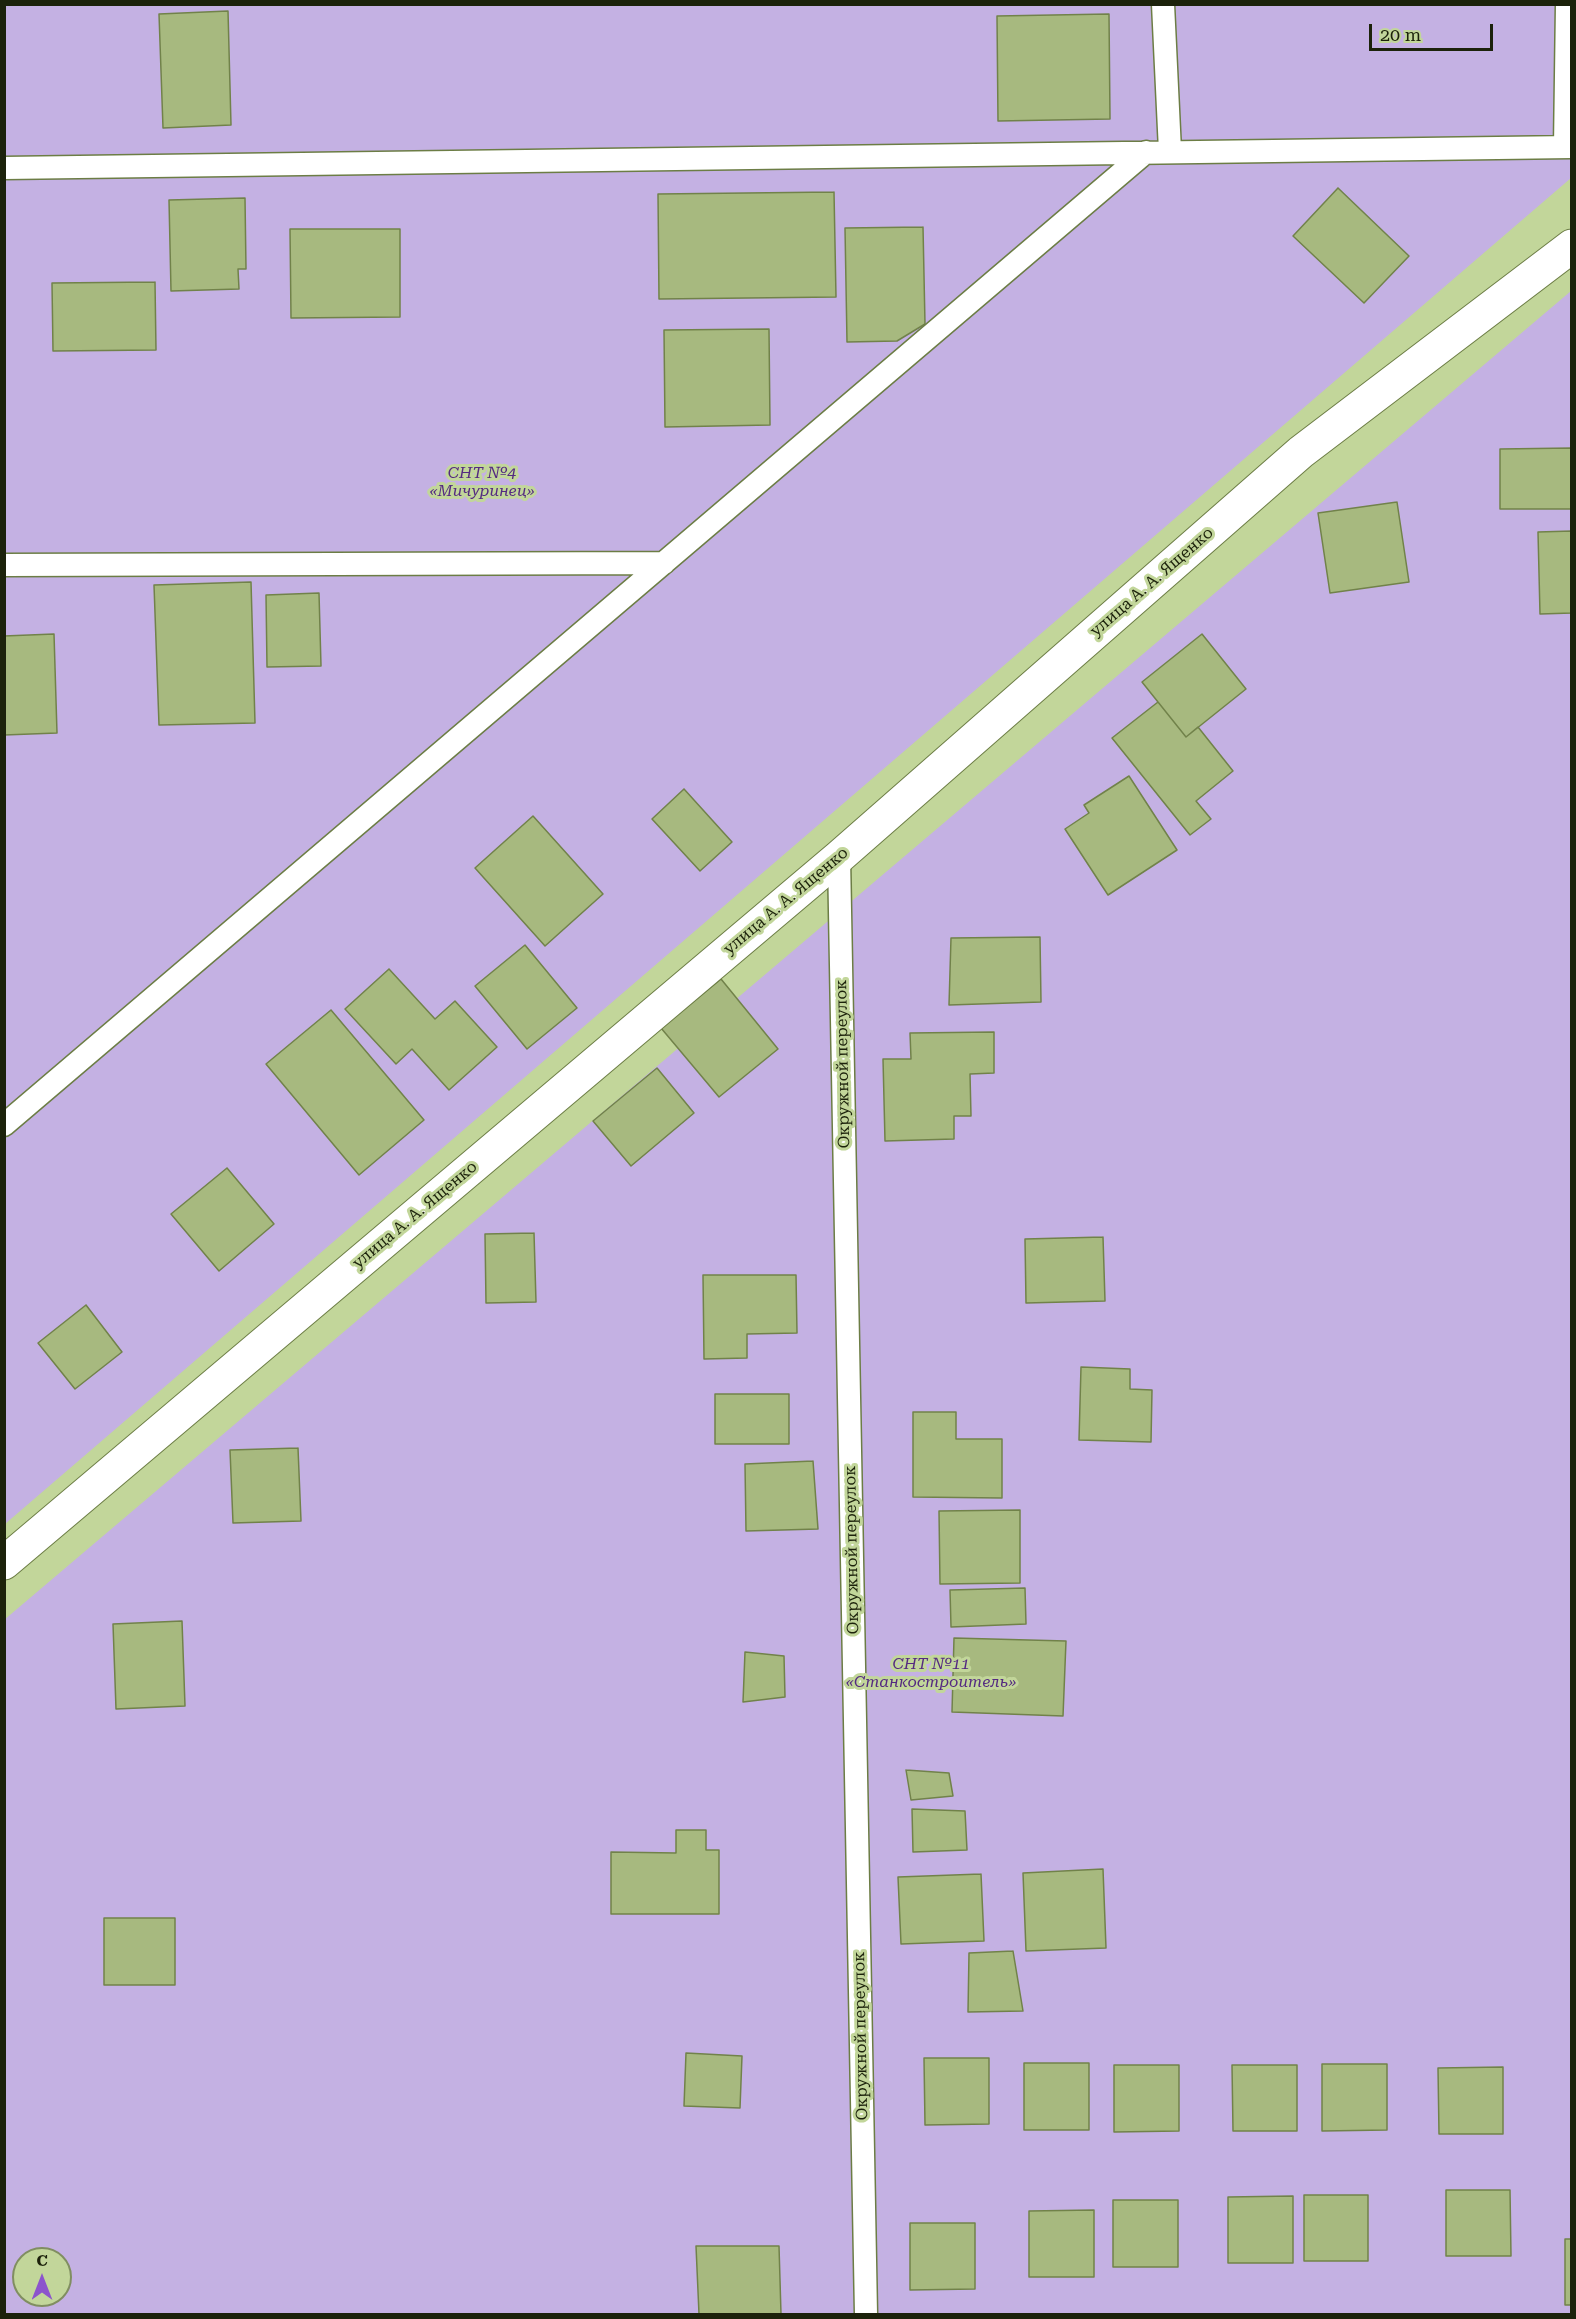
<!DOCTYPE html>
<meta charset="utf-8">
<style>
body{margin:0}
#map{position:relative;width:1576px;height:2319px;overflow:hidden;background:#c2d69a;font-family:"Roboto Serif",serif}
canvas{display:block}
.frame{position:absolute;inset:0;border:6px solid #1c220b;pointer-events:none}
.north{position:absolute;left:12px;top:2247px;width:60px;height:60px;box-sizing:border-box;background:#c2d69a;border:2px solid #808e61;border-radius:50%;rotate:0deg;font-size:16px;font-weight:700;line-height:24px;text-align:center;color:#1c220b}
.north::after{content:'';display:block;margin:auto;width:21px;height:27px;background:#8c54cc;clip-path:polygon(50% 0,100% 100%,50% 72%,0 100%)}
.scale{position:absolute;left:1369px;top:24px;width:124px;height:27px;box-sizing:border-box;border:3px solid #1c220b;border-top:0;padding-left:8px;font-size:18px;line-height:21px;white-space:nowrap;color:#1c220b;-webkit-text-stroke:4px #c2d69a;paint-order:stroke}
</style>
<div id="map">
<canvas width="1576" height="2319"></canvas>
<div class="frame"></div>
<div class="north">С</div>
<div class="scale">20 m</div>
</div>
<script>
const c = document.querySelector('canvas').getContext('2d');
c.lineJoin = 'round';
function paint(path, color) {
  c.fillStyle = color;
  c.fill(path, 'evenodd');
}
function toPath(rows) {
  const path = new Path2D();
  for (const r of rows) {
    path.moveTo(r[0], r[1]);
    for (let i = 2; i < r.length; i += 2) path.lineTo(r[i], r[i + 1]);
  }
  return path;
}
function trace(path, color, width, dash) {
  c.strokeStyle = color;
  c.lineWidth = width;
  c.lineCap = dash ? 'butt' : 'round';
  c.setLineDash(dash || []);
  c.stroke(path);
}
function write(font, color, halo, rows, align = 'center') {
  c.font = font + ' "Roboto Serif",serif';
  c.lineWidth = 6;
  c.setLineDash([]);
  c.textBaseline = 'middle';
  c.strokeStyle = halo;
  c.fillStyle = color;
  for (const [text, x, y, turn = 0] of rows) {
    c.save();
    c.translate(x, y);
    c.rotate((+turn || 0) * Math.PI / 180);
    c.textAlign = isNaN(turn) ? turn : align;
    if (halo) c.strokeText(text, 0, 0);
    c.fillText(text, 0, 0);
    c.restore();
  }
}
paint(toPath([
 [5,5,1571,5,1571,178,5,1524],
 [1571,291,1571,2314,5,2314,4,1620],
 [24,2259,60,2259,60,2295,24,2295]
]), '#c4b1e3');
const building = toPath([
 [228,11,231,125,163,128,159,14,228,11],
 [1109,14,1110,119,998,121,997,16,1109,14],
 [1338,188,1409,256,1364,303,1293,236,1338,188],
 [834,192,836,297,659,299,658,194,834,192],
 [245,198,246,269,238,269,239,289,171,291,169,200,245,198],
 [923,227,925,324,897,341,847,342,845,228,923,227],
 [290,229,400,229,400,317,291,318,290,229],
 [155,282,156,350,53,351,52,283,155,282],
 [769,329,770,425,665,427,664,330,769,329],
 [1572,448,1572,509,1500,509,1500,449,1572,448],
 [1397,502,1409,582,1330,593,1318,513,1397,502],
 [1572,531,1572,613,1540,614,1538,532,1572,531],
 [251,582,255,723,159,725,154,585,251,582],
 [319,593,321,666,267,667,266,595,319,593],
 [54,634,57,733,4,735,4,636,54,634],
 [1202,634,1246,689,1186,737,1142,682,1202,634],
 [1158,702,1186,737,1198,727,1233,771,1196,801,1211,819,1190,835,1112,738,1158,702],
 [1129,776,1177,850,1108,895,1065,829,1089,813,1084,805,1129,776],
 [684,789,732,842,700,871,652,819,684,789],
 [533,816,603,894,545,946,475,868,533,816],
 [1040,937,1041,1002,949,1005,951,938,1040,937],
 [525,945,577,1008,527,1049,475,986,525,945],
 [389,969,435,1019,455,1001,497,1047,449,1090,412,1049,396,1064,345,1009,389,969],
 [721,979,778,1049,719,1097,661,1028,721,979],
 [331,1010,424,1120,359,1175,266,1064,331,1010],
 [994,1032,994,1073,970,1074,971,1116,954,1116,954,1139,885,1141,883,1059,911,1059,910,1033,994,1032],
 [657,1068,694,1113,631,1166,593,1121,657,1068],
 [227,1168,274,1224,219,1271,171,1214,227,1168],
 [534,1233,536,1302,486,1303,485,1234,534,1233],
 [1103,1237,1105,1301,1026,1303,1025,1239,1103,1237],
 [703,1275,796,1275,797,1333,747,1334,747,1358,704,1359,703,1275],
 [86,1305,122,1352,75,1389,38,1343,86,1305],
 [1081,1367,1130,1369,1130,1389,1152,1390,1151,1442,1079,1440,1081,1367],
 [715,1394,789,1394,789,1444,715,1444,715,1394],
 [913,1412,956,1412,956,1439,1002,1439,1002,1498,913,1497,913,1412],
 [298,1448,301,1521,233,1523,230,1450,298,1448],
 [813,1461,818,1529,746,1531,745,1464,813,1461],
 [1020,1510,1020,1583,940,1584,939,1511,1020,1510],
 [1025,1588,1026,1624,951,1627,950,1590,1025,1588],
 [182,1621,185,1706,116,1709,113,1624,182,1621],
 [954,1638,1066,1641,1063,1716,952,1712,954,1638],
 [745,1652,784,1656,785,1697,743,1702,745,1652],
 [906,1770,949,1773,953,1796,911,1800,906,1770],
 [912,1809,965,1811,967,1850,913,1852,912,1809],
 [676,1830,706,1830,706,1850,719,1850,719,1914,611,1914,611,1852,676,1853,676,1830],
 [1103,1869,1106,1948,1026,1951,1023,1873,1103,1869],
 [981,1874,984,1941,901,1944,898,1877,981,1874],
 [104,1918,175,1918,175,1985,104,1985,104,1918],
 [1013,1951,1023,2011,968,2012,969,1953,1013,1951],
 [686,2053,742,2056,740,2108,684,2106,686,2053],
 [924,2058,989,2058,989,2124,925,2125,924,2058],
 [1024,2063,1089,2063,1089,2130,1024,2130,1024,2063],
 [1322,2064,1387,2064,1387,2130,1322,2131,1322,2064],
 [1114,2065,1179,2065,1179,2131,1114,2132,1114,2065],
 [1232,2065,1297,2065,1297,2131,1233,2131,1232,2065],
 [1503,2067,1503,2134,1439,2134,1438,2068,1503,2067],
 [1446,2190,1510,2190,1511,2256,1446,2256,1446,2190],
 [1304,2195,1368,2195,1368,2261,1304,2261,1304,2195],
 [1293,2196,1293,2263,1228,2263,1228,2197,1293,2196],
 [1113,2200,1178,2200,1178,2267,1113,2267,1113,2200],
 [1094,2210,1094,2277,1029,2277,1029,2211,1094,2210],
 [910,2223,975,2223,975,2289,910,2290,910,2223],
 [1565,2239,1572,2239,1572,2305,1565,2305,1565,2239],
 [696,2246,779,2246,781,2314,699,2314,696,2246]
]);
paint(building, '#a7b97f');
trace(building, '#71824a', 1.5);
const lane = toPath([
 [1163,4,1170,151],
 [1565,147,1567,4],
 [4,168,1572,147],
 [4,565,664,563],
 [839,857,866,2314],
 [4,1125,1146,152]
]);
const street = toPath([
 [4,1563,839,857,1301,452,1572,246]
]);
trace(lane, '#6c7d45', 25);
trace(street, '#6c7d45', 35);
trace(lane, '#fff', 22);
trace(street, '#fff', 33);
write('italic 16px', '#542a81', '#c2d69a', [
 ["СНТ №4",482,473],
 ["«Мичуринец»",482,491],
 ["СНТ №11",931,1664],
 ["«Станкостроитель»",931,1682]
]);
write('16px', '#1c220b', '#c2d69a', [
 ["улица А. А. Ященко",1152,582,-41],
 ["улица А. А. Ященко",786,901,-40],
 ["Окружной переулок",843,1064,-91],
 ["улица А. А. Ященко",415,1215,-40],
 ["Окружной переулок",852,1550,-91],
 ["Окружной переулок",861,2036,-91]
]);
</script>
